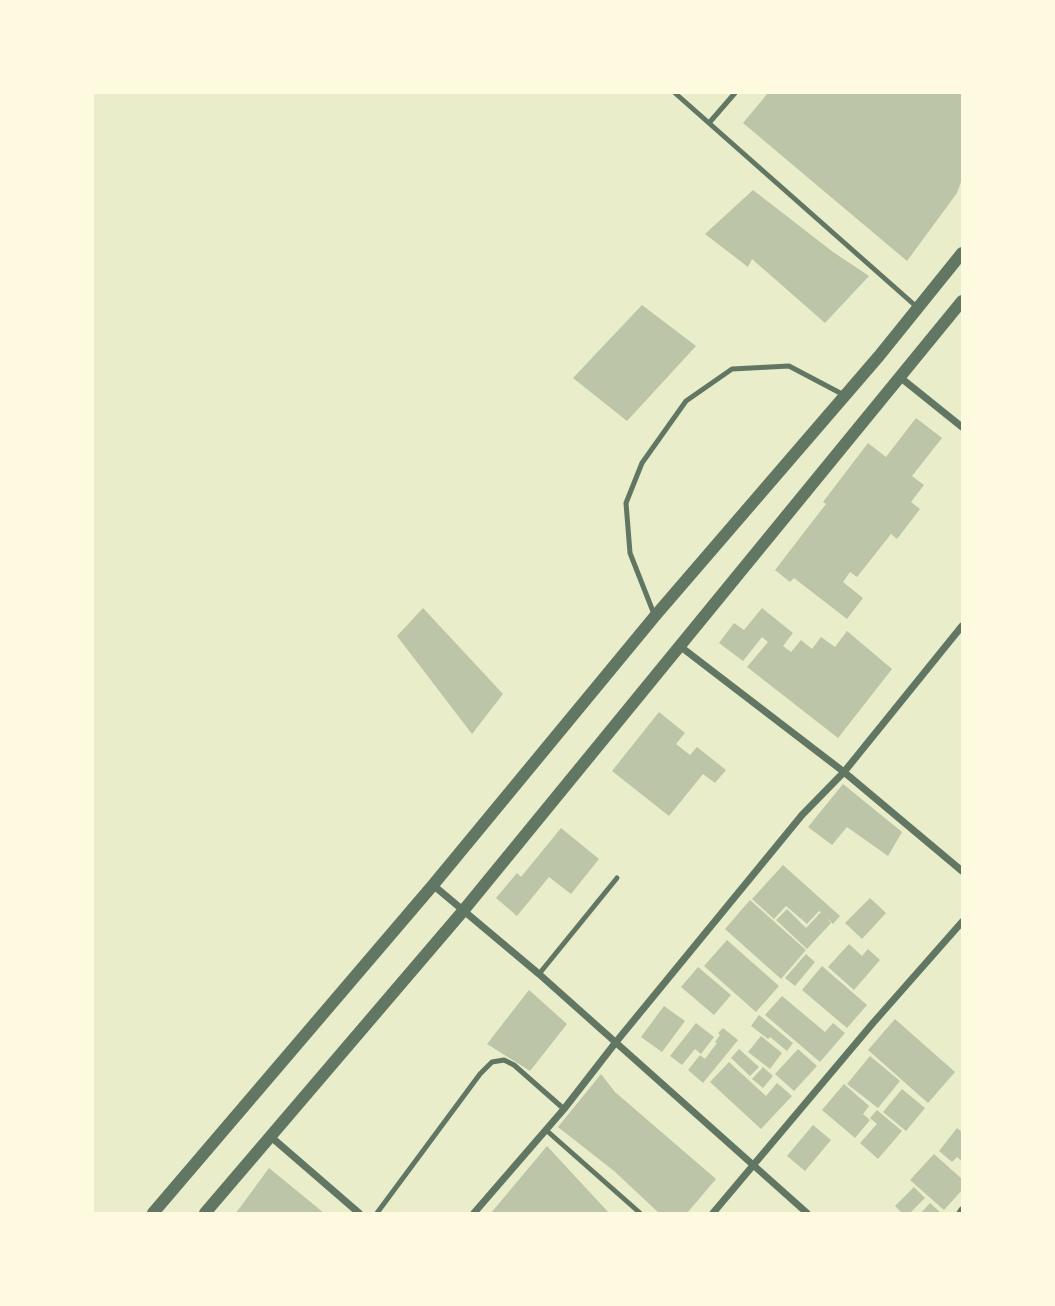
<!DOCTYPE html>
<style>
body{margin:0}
#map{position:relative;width:1055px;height:1306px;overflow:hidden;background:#e9edc9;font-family:"DejaVu Sans",sans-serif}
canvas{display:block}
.frame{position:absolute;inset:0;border:94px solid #fefae0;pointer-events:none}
</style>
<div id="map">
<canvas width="1055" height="1306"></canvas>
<div class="frame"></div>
</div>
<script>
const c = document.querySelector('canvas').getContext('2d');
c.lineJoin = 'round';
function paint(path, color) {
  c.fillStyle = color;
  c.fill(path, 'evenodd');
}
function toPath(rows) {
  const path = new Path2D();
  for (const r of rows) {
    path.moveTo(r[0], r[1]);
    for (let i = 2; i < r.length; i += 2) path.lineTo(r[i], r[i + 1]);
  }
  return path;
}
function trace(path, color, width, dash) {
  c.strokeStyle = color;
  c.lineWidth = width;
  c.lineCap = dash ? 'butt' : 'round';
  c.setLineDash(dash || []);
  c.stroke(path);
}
paint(toPath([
 [768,93,962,93,962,179,957,193,907,261,743,123],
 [753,190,833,252,869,276,825,323,752,259,748,267,705,234],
 [642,305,696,346,627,421,573,378],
 [916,418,942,438,912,476,924,485,911,502,920,509,897,539,891,534,857,577,850,572,843,582,863,598,847,619,794,578,790,582,775,570,826,504,823,502,868,443,886,457],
 [423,608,503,694,472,734,397,636],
 [762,608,793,633,783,646,791,652,801,640,812,649,821,637,835,647,847,631,892,669,838,738,747,667,768,642,762,637,743,661,719,643,734,623,744,630],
 [659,712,685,733,676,744,690,755,697,747,726,770,715,783,703,774,669,816,612,771],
 [843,784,902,832,888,856,847,827,832,845,808,827],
 [561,828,599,859,571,894,549,877,517,916,496,898,517,873,521,877],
 [783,865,840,916,833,924,826,917,831,923,807,949,776,920,787,909,806,928,821,912,819,911,807,924,786,906,774,919,752,899],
 [870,898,886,913,862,939,845,923],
 [750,900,806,950,781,979,725,929],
 [727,940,779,986,756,1012,704,966],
 [849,944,862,956,868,949,880,960,854,990,828,967],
 [806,954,815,962,795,986,785,978],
 [822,966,867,1005,847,1028,802,990],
 [698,967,731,995,714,1015,681,987],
 [529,990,567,1024,530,1071,487,1044],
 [782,996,825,1032,833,1023,845,1033,820,1062,765,1015],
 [664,1006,685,1021,662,1052,641,1037],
 [759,1015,793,1043,787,1051,770,1037,768,1039,751,1026],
 [895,1019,955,1072,928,1103,868,1050],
 [696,1023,714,1037,701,1054,695,1049,682,1065,670,1056],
 [723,1028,738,1040,703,1083,688,1070,700,1055,705,1059,717,1043,715,1042,720,1035,718,1033],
 [761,1036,782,1053,770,1069,748,1052],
 [739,1049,759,1067,750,1076,731,1058],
 [798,1049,817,1066,794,1091,775,1074],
 [870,1056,900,1081,878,1108,847,1084],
 [729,1062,766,1096,777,1083,792,1096,761,1129,710,1082],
 [763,1067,773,1076,763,1088,752,1079],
 [601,1074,615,1092,716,1179,687,1213,659,1213,614,1171,558,1127],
 [844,1084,869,1106,863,1114,870,1120,855,1138,822,1110],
 [902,1089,925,1108,906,1131,883,1112],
 [877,1110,902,1131,878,1159,860,1143,877,1124,870,1118],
 [813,1125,831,1140,805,1171,787,1156],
 [957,1128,962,1132,962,1161,957,1157,952,1162,939,1151],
 [547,1146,609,1213,491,1213],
 [934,1154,962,1179,962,1190,944,1210,910,1180],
 [269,1168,324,1213,236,1213],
 [914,1187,925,1198,910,1213,902,1213,895,1206],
 [930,1203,941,1213,921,1213]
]), '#bcc5a7');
trace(toPath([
 [675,93,918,308],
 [709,123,735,93],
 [654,614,630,553,626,503,642,463,686,401,732,369,789,366,844,395],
 [539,974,617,878],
 [546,1130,640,1213],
 [377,1213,480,1074,492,1062,504,1060,514,1065,564,1109]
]), '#617663', 5);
trace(toPath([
 [901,378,962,427],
 [681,647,844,772,962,871],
 [433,885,539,974,807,1213],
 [270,1136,359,1213],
 [474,1213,564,1109,616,1042,802,815,844,772,962,626],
 [713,1213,873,1023,962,922],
 [960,1213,962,1210]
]), '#617663', 7);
trace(toPath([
 [153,1213,433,885,655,616,879,356,962,253],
 [205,1213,463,911,962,301]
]), '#617663', 12);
</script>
